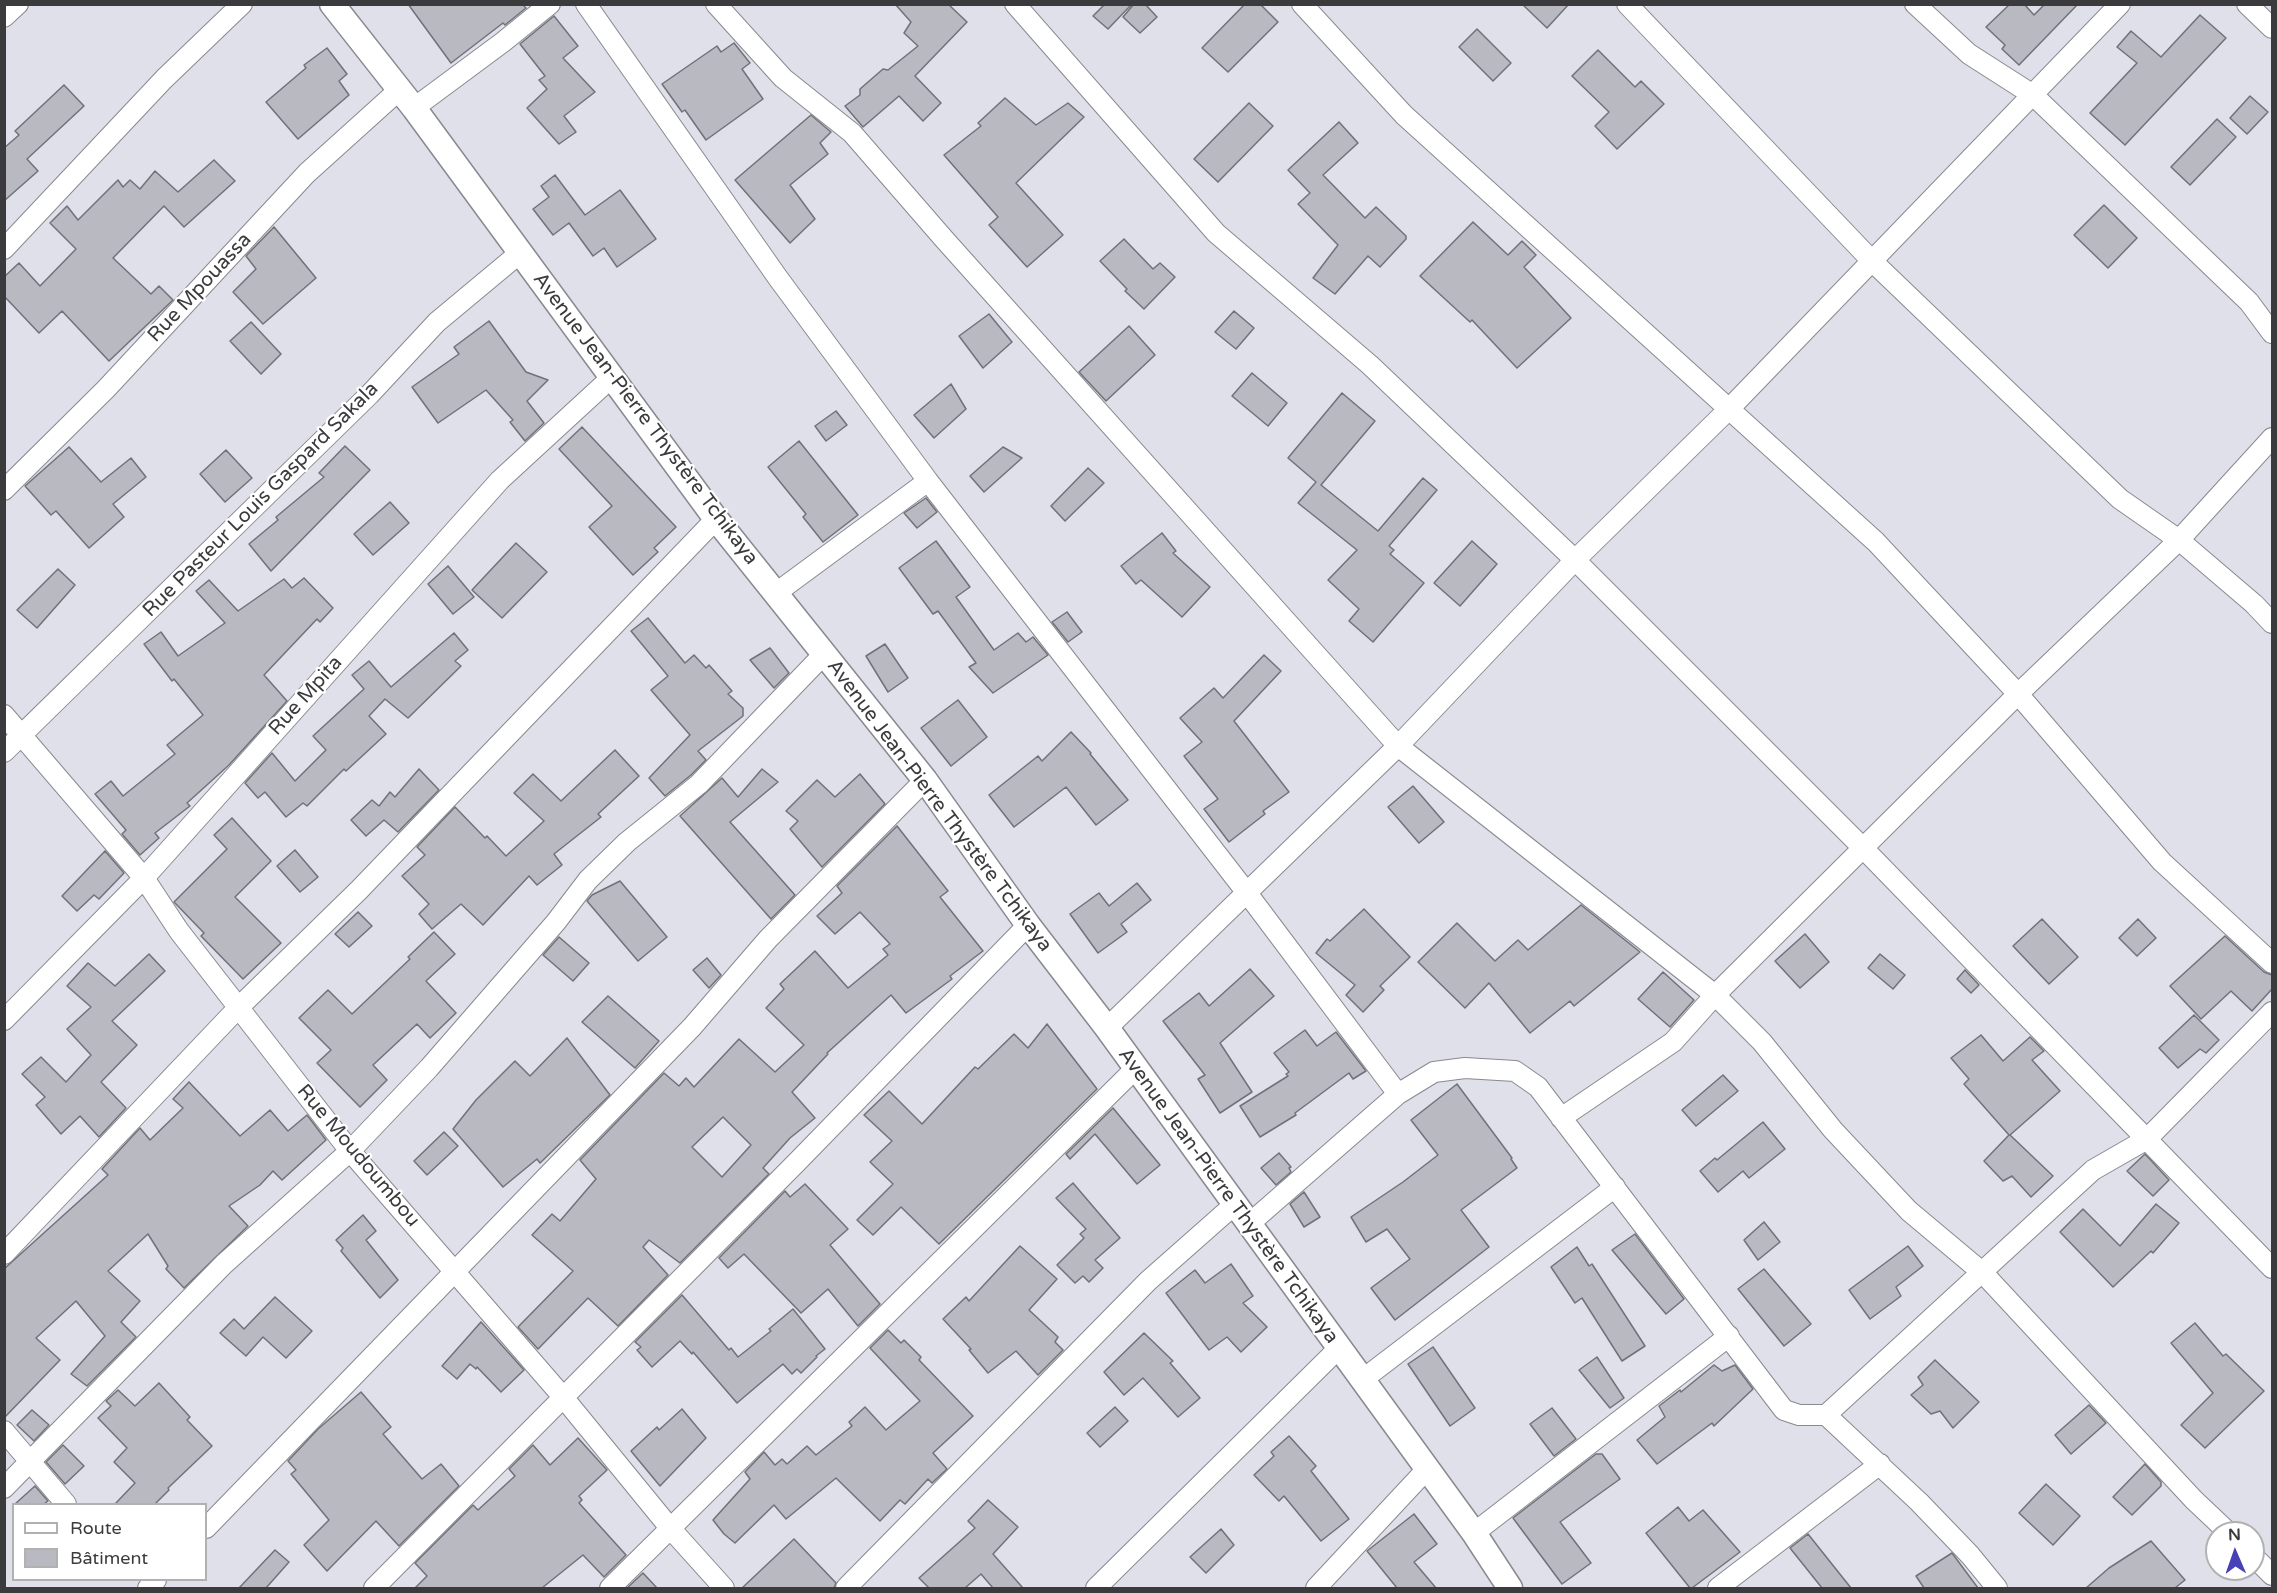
<!DOCTYPE html>
<meta charset="utf-8">
<style>
body{margin:0}
#map{position:relative;width:2277px;height:1593px;overflow:hidden;background:#dfe0e9;font-family:"Varela Round",sans-serif}
canvas{display:block}
.frame{position:absolute;inset:0;border:6px solid #3b3b3e;pointer-events:none}
.legend{position:absolute;left:12px;top:1503px;width:195px;height:78px;box-sizing:border-box;background:#fff;border:2px solid #b1b1b2;margin:0;padding:8px 10px;list-style:none;font-size:18px;color:#3b3b3e}
.legend li{display:flex;align-items:center;gap:12px;height:30px}
.legend b{width:30px;border:2px solid #b1b1b2}
.north{position:absolute;left:2205px;top:1521px;width:60px;height:60px;box-sizing:border-box;background:#fff;border:2px solid #b1b1b2;border-radius:50%;rotate:358deg;font-size:16px;font-weight:700;line-height:24px;text-align:center;color:#3b3b3e}
.north::after{content:'';display:block;margin:auto;width:21px;height:27px;background:#4840b7;clip-path:polygon(50% 0,100% 100%,50% 72%,0 100%)}
</style>
<div id="map">
<canvas width="2277" height="1593"></canvas>
<div class="frame"></div>
<ul class="legend">
<li><b style="height:8px;background:#fff"></b>Route</li>
<li><b style="height:16px;background:#b8b9c1"></b>Bâtiment</li>
</ul>
<div class="north">N</div>
</div>
<script>
const c = document.querySelector('canvas').getContext('2d');
c.lineJoin = 'round';
function paint(path, color) {
  c.fillStyle = color;
  c.fill(path, 'evenodd');
}
function toPath(rows) {
  const path = new Path2D();
  for (const r of rows) {
    path.moveTo(r[0], r[1]);
    for (let i = 2; i < r.length; i += 2) path.lineTo(r[i], r[i + 1]);
  }
  return path;
}
function trace(path, color, width, dash) {
  c.strokeStyle = color;
  c.lineWidth = width;
  c.lineCap = dash ? 'butt' : 'round';
  c.setLineDash(dash || []);
  c.stroke(path);
}
function write(font, color, halo, rows, align = 'center') {
  c.font = font + ' "Varela Round",sans-serif';
  c.lineWidth = 4.5;
  c.setLineDash([]);
  c.textBaseline = 'middle';
  c.strokeStyle = halo;
  c.fillStyle = color;
  for (const [text, x, y, turn = 0] of rows) {
    c.save();
    c.translate(x, y);
    c.rotate((+turn || 0) * Math.PI / 180);
    c.textAlign = isNaN(turn) ? turn : align;
    if (halo) c.strokeText(text, 0, 0);
    c.fillText(text, 0, 0);
    c.restore();
  }
}
const building = toPath([
 [408,4,527,4,524,6,526,8,505,25,503,23,451,63,408,4],
 [895,4,948,4,967,22,915,76,941,103,923,121,899,96,863,127,845,106,860,95,860,89,883,69,888,70,918,46,904,33,911,22,895,4],
 [1105,4,1132,4,1108,29,1093,16,1105,4],
 [1134,4,1145,4,1157,17,1140,33,1123,17,1134,4],
 [1245,4,1260,4,1278,22,1228,72,1202,48,1245,4],
 [1522,4,1569,4,1547,28,1522,4],
 [2010,4,2024,4,2034,15,2045,4,2078,4,2019,65,2002,49,2005,45,1986,27,2010,4],
 [2200,15,2226,38,2125,145,2090,113,2137,63,2117,47,2131,31,2161,57,2200,15],
 [554,16,578,46,563,58,595,92,564,116,576,132,559,144,527,108,547,89,539,80,545,76,520,44,554,16],
 [1477,29,1511,63,1493,81,1459,47,1477,29],
 [734,43,750,63,742,69,763,99,706,140,685,110,682,112,662,84,717,46,721,52,734,43],
 [327,48,347,74,339,81,349,95,298,139,266,102,306,68,304,65,327,48],
 [1598,50,1635,87,1641,81,1664,104,1617,149,1595,126,1609,112,1572,76,1598,50],
 [64,85,84,106,27,159,38,171,4,201,4,148,19,135,15,131,64,85],
 [2250,96,2268,112,2247,134,2230,118,2250,96],
 [1005,98,1036,125,1068,103,1084,117,1016,183,1063,235,1027,267,989,225,998,217,944,155,981,126,978,123,1005,98],
 [1249,103,1273,126,1218,182,1194,159,1249,103],
 [811,115,831,132,820,143,828,154,790,185,815,219,790,243,735,180,811,115],
 [2217,119,2236,137,2190,185,2171,167,2217,119],
 [1339,122,1358,143,1323,175,1365,218,1376,207,1406,236,1406,239,1380,267,1368,256,1335,294,1313,278,1338,245,1298,204,1310,193,1288,170,1339,122],
 [214,160,235,181,184,227,164,206,113,258,151,294,159,286,173,300,109,361,62,311,39,333,4,296,4,277,19,263,40,286,76,249,50,223,67,206,78,220,118,180,123,187,130,180,140,189,155,171,178,192,214,160],
 [555,175,585,215,620,190,656,239,617,267,604,248,593,256,569,223,553,235,533,209,549,197,541,186,555,175],
 [2104,205,2137,238,2108,268,2074,235,2104,205],
 [1473,222,1508,255,1522,241,1536,255,1524,267,1571,318,1517,368,1472,320,1470,322,1420,276,1473,222],
 [274,227,316,278,263,324,233,292,256,269,246,256,274,227],
 [1124,239,1153,269,1160,263,1175,277,1144,309,1125,291,1127,289,1100,261,1124,239],
 [1234,311,1254,328,1236,349,1215,332,1234,311],
 [989,314,1012,342,983,368,959,336,989,314],
 [489,321,526,372,548,380,527,401,544,423,525,441,510,422,513,420,486,390,438,423,412,387,459,354,454,347,489,321],
 [251,322,281,354,261,374,230,341,251,322],
 [1129,326,1155,355,1106,401,1079,372,1129,326],
 [1252,373,1287,403,1268,426,1232,396,1252,373],
 [951,384,966,409,934,438,914,415,951,384],
 [1342,393,1375,421,1321,485,1378,531,1423,478,1437,490,1389,546,1394,550,1390,554,1424,583,1373,642,1349,621,1359,609,1328,580,1357,550,1298,503,1316,482,1288,458,1342,393],
 [836,411,847,425,826,441,815,426,836,411],
 [582,427,676,527,654,548,658,552,633,575,589,527,612,506,559,449,582,427],
 [799,441,858,515,823,542,803,517,806,514,768,467,799,441],
 [345,446,370,470,271,571,249,544,278,520,276,517,324,477,319,473,345,446],
 [69,447,101,482,131,458,146,477,113,504,124,517,89,548,56,511,51,515,25,486,69,447],
 [1003,447,1022,458,984,492,970,476,1003,447],
 [226,450,252,478,225,502,200,474,226,450],
 [1088,468,1104,483,1065,521,1051,506,1088,468],
 [926,498,937,512,917,528,904,513,926,498],
 [390,502,409,523,373,555,354,534,390,502],
 [1162,533,1176,551,1173,553,1210,587,1182,617,1141,580,1136,584,1121,566,1162,533],
 [936,541,970,587,956,597,994,650,1018,633,1026,642,1033,637,1048,655,993,693,969,667,976,663,938,611,933,614,899,568,936,541],
 [1472,541,1497,564,1460,606,1434,583,1472,541],
 [516,543,547,572,502,618,472,590,516,543],
 [448,566,474,597,453,614,428,584,448,566],
 [58,569,75,585,37,628,17,610,58,569],
 [304,578,333,608,320,622,317,619,264,675,287,701,229,765,187,803,190,806,155,833,159,838,140,855,122,834,126,830,95,794,111,781,123,796,175,754,167,745,203,715,174,679,172,681,144,644,161,632,178,656,225,623,196,591,209,580,238,611,284,579,292,588,304,578],
 [1067,612,1082,632,1068,642,1052,622,1067,612],
 [648,618,685,663,694,655,706,668,709,665,732,691,728,694,743,708,743,716,698,751,706,760,691,775,665,796,649,778,690,735,651,690,668,676,631,631,648,618],
 [454,633,468,650,455,661,461,666,408,718,385,699,369,716,386,734,346,771,344,769,307,806,303,803,286,817,265,792,258,798,245,783,272,753,295,781,326,750,313,736,364,689,352,675,369,661,391,687,454,633],
 [885,644,908,678,888,692,866,656,885,644],
 [770,648,789,673,774,688,750,660,770,648],
 [1264,655,1281,671,1234,721,1289,792,1263,811,1265,814,1229,842,1204,809,1218,799,1184,756,1202,742,1180,718,1214,688,1223,698,1264,655],
 [958,700,987,737,951,766,921,728,958,700],
 [1071,732,1091,753,1090,754,1128,800,1096,825,1066,787,1014,827,989,795,1038,756,1042,761,1071,732],
 [615,750,639,776,598,814,601,817,554,854,562,865,537,885,529,876,483,925,461,904,432,929,419,914,429,904,402,876,425,855,417,847,455,807,485,838,487,836,506,856,544,821,514,793,533,774,561,801,615,750],
 [419,769,439,790,398,832,384,820,366,836,351,820,372,800,379,806,390,792,395,797,419,769],
 [762,769,778,782,730,822,795,895,771,919,680,816,722,778,738,797,762,769],
 [860,774,885,804,822,867,790,829,798,821,786,811,817,780,835,797,860,774],
 [1413,786,1444,822,1419,843,1388,807,1413,786],
 [232,818,271,861,235,897,281,943,243,979,201,936,204,933,174,902,227,849,214,835,232,818],
 [897,826,948,891,940,897,983,951,950,976,952,979,906,1013,891,995,827,1053,828,1054,792,1092,815,1118,790,1138,763,1168,769,1174,680,1263,649,1240,643,1247,668,1275,618,1326,588,1298,538,1349,518,1327,573,1271,532,1235,552,1214,560,1221,596,1179,580,1160,664,1073,679,1086,686,1078,694,1087,739,1039,775,1072,804,1045,766,1008,784,989,780,984,815,951,848,988,888,955,883,949,890,944,860,912,835,934,817,916,842,893,837,886,897,826],
 [723,1117,751,1145,722,1177,692,1147,723,1117],
 [295,850,318,877,300,892,277,866,295,850],
 [105,851,124,873,99,899,94,895,77,911,62,896,105,851],
 [620,881,667,937,638,961,587,901,592,895,620,881],
 [1137,883,1151,900,1121,924,1127,932,1098,953,1070,914,1099,893,1109,906,1137,883],
 [1581,905,1640,952,1574,1006,1570,1001,1530,1033,1489,983,1465,1008,1418,962,1457,923,1495,961,1518,940,1528,950,1581,905],
 [1364,909,1410,957,1380,986,1384,990,1363,1012,1346,995,1355,985,1316,953,1327,939,1330,941,1364,909],
 [358,912,372,926,349,947,335,934,358,912],
 [2042,919,2078,957,2049,984,2013,946,2042,919],
 [2138,919,2156,938,2137,956,2119,938,2138,919],
 [434,932,455,954,426,981,456,1013,430,1038,417,1024,373,1065,387,1080,360,1107,317,1063,331,1050,299,1018,328,990,352,1014,410,959,408,957,434,932],
 [1805,934,1829,962,1800,988,1775,961,1805,934],
 [2225,936,2264,972,2272,975,2272,989,2252,1011,2231,991,2201,1019,2170,986,2225,936],
 [559,937,589,963,573,981,543,955,559,937],
 [149,954,165,971,112,1021,137,1045,101,1082,126,1108,99,1137,80,1116,61,1134,36,1105,45,1097,22,1074,41,1057,66,1082,91,1055,67,1029,91,1007,67,986,88,963,115,986,149,954],
 [1880,954,1905,975,1893,989,1868,968,1880,954],
 [707,958,721,975,709,988,693,970,707,958],
 [1250,969,1274,996,1220,1043,1252,1092,1220,1113,1198,1079,1205,1075,1163,1021,1199,993,1209,1006,1250,969],
 [1965,970,1979,985,1971,993,1957,979,1965,970],
 [1663,972,1694,1000,1670,1027,1638,999,1663,972],
 [608,996,659,1041,635,1068,582,1022,608,996],
 [2194,1015,2219,1040,2206,1053,2200,1049,2178,1068,2159,1048,2194,1015],
 [1047,1024,1097,1089,939,1244,901,1207,873,1235,857,1220,893,1184,870,1162,892,1141,864,1115,889,1091,922,1124,975,1067,978,1069,1014,1034,1028,1048,1047,1024],
 [1305,1030,1317,1046,1336,1032,1366,1071,1353,1079,1349,1073,1295,1113,1296,1115,1260,1137,1240,1106,1288,1076,1286,1074,1289,1072,1274,1053,1305,1030],
 [1981,1035,2003,1061,2030,1037,2044,1051,2032,1060,2060,1091,2010,1135,2053,1176,2031,1197,2012,1176,2003,1181,1984,1161,2009,1135,1964,1084,1969,1079,1951,1058,1981,1035],
 [567,1038,610,1095,540,1163,537,1159,503,1187,453,1129,476,1100,515,1061,530,1076,567,1038],
 [1723,1075,1738,1091,1696,1126,1682,1110,1723,1075],
 [189,1082,240,1136,270,1110,288,1131,307,1115,326,1140,282,1180,273,1171,260,1185,229,1206,248,1226,184,1288,166,1269,168,1266,148,1234,108,1271,140,1301,121,1322,136,1337,87,1386,71,1374,105,1336,76,1301,36,1338,60,1360,4,1418,4,1269,108,1175,102,1169,140,1128,150,1140,183,1108,173,1099,189,1082],
 [1457,1084,1512,1158,1511,1159,1517,1168,1461,1210,1489,1247,1395,1320,1371,1288,1410,1259,1387,1229,1366,1242,1351,1217,1403,1182,1438,1155,1411,1120,1457,1084],
 [1113,1108,1160,1165,1137,1184,1095,1134,1070,1159,1066,1154,1113,1108],
 [1763,1122,1785,1149,1749,1178,1743,1171,1718,1192,1700,1171,1715,1158,1717,1160,1763,1122],
 [444,1132,458,1146,427,1175,414,1161,444,1132],
 [1279,1153,1291,1167,1289,1168,1291,1172,1276,1185,1261,1168,1279,1153],
 [2145,1154,2169,1180,2153,1196,2127,1171,2145,1154],
 [1073,1183,1120,1238,1095,1260,1103,1268,1089,1282,1083,1276,1075,1283,1057,1265,1084,1238,1080,1234,1086,1229,1056,1198,1073,1183],
 [805,1184,848,1229,830,1245,880,1304,858,1326,828,1289,801,1313,744,1254,728,1268,719,1258,785,1191,790,1197,805,1184],
 [1304,1192,1320,1217,1304,1227,1290,1204,1304,1192],
 [2156,1204,2179,1223,2153,1253,2151,1251,2113,1287,2060,1232,2083,1209,2120,1246,2156,1204],
 [363,1215,376,1231,366,1240,398,1280,380,1298,341,1251,343,1248,336,1240,363,1215],
 [1764,1222,1780,1242,1758,1260,1744,1240,1764,1222],
 [1635,1234,1684,1299,1666,1314,1612,1250,1635,1234],
 [1020,1246,1057,1279,1029,1310,1058,1337,1055,1342,1063,1350,1038,1375,1016,1351,988,1373,969,1350,971,1349,943,1319,966,1297,969,1301,1020,1246],
 [1908,1246,1923,1266,1896,1287,1901,1296,1870,1319,1849,1290,1908,1246],
 [1577,1247,1589,1266,1592,1264,1645,1346,1622,1361,1582,1298,1575,1303,1551,1267,1577,1247],
 [1231,1264,1253,1296,1243,1303,1267,1327,1241,1352,1227,1337,1209,1350,1166,1293,1195,1270,1205,1283,1231,1264],
 [1764,1269,1811,1324,1784,1346,1738,1289,1764,1269],
 [682,1295,729,1350,731,1348,738,1357,771,1331,769,1329,793,1309,825,1349,816,1356,817,1357,801,1373,797,1369,792,1374,783,1364,737,1403,693,1352,692,1354,680,1341,652,1367,637,1350,641,1347,635,1342,682,1295],
 [275,1297,312,1331,286,1358,263,1337,246,1356,220,1333,234,1319,244,1329,275,1297],
 [481,1322,524,1370,501,1392,477,1367,476,1369,470,1364,457,1379,442,1366,481,1322],
 [2195,1323,2223,1356,2226,1354,2264,1391,2205,1448,2181,1425,2213,1393,2171,1343,2195,1323],
 [888,1330,901,1343,904,1340,921,1357,919,1360,973,1416,933,1453,947,1469,932,1483,928,1479,905,1504,900,1500,880,1521,836,1478,786,1519,774,1505,735,1543,724,1534,713,1520,750,1479,745,1472,764,1452,775,1465,782,1459,787,1464,807,1446,816,1455,852,1426,849,1422,865,1407,886,1430,920,1401,870,1348,888,1330],
 [1144,1333,1173,1361,1170,1363,1200,1398,1178,1417,1143,1378,1124,1395,1104,1372,1144,1333],
 [1433,1347,1475,1408,1450,1426,1408,1364,1433,1347],
 [1597,1357,1624,1398,1610,1408,1579,1370,1597,1357],
 [1935,1360,1979,1402,1953,1428,1940,1411,1931,1414,1911,1395,1923,1385,1918,1377,1935,1360],
 [1714,1365,1722,1371,1735,1365,1753,1389,1714,1426,1712,1423,1657,1464,1637,1440,1665,1417,1659,1406,1680,1390,1681,1392,1714,1365],
 [159,1383,190,1417,187,1420,212,1446,168,1488,169,1490,155,1504,115,1504,135,1483,114,1462,127,1448,98,1418,111,1406,106,1401,118,1390,135,1406,159,1383],
 [361,1392,391,1427,383,1434,422,1479,441,1464,459,1486,399,1546,376,1521,327,1571,304,1545,329,1520,291,1474,296,1470,288,1461,318,1429,361,1392],
 [2089,1405,2106,1423,2071,1454,2055,1435,2089,1405],
 [1115,1407,1128,1421,1100,1447,1087,1433,1115,1407],
 [1552,1408,1576,1439,1554,1456,1530,1424,1552,1408],
 [682,1409,706,1438,660,1486,631,1451,657,1427,659,1430,682,1409],
 [32,1410,49,1425,34,1441,17,1425,32,1410],
 [1289,1436,1316,1466,1311,1471,1349,1519,1321,1541,1284,1496,1279,1501,1254,1475,1274,1456,1271,1452,1289,1436],
 [578,1438,607,1470,579,1496,582,1500,579,1503,626,1555,604,1577,583,1555,542,1588,415,1588,427,1576,415,1563,473,1505,478,1510,515,1476,509,1469,533,1445,550,1465,578,1438],
 [63,1445,84,1466,65,1484,46,1462,63,1445],
 [1596,1454,1602,1454,1620,1479,1560,1522,1591,1563,1562,1584,1513,1518,1596,1454],
 [2145,1464,2161,1482,2161,1486,2132,1515,2113,1497,2145,1464],
 [2046,1484,2080,1516,2053,1545,2019,1513,2046,1484],
 [35,1486,48,1501,44,1504,15,1504,35,1486],
 [988,1500,1018,1527,993,1554,1023,1588,993,1588,981,1574,965,1588,929,1588,919,1578,975,1528,968,1521,988,1500],
 [1678,1507,1689,1521,1703,1510,1740,1552,1692,1588,1690,1588,1646,1533,1678,1507],
 [1414,1514,1437,1544,1414,1562,1436,1588,1397,1588,1367,1551,1414,1514],
 [1221,1529,1234,1545,1206,1573,1190,1557,1221,1529],
 [1808,1534,1851,1588,1822,1588,1790,1548,1808,1534],
 [794,1539,836,1583,834,1588,742,1588,794,1539],
 [2151,1541,2185,1580,2175,1588,2086,1588,2109,1568,2151,1541],
 [275,1550,289,1562,266,1588,239,1588,275,1550],
 [1952,1553,1978,1588,1924,1588,1916,1576,1952,1553],
 [643,1573,657,1588,627,1588,643,1573]
]);
paint(building, '#b8b9c1');
trace(building, '#707179', 1.5);
const minor = toPath([
 [586,4,778,278,928,481,1247,893,1398,1094],
 [716,4,783,78,852,133,944,239,1398,746,1715,995,1762,1042,1833,1130,1909,1211,1983,1273,2194,1500,2229,1533],
 [1015,4,1216,233,1370,365,1575,560,1863,848,2272,1268],
 [1302,4,1404,115,1876,542,2018,694,2162,862,2272,963],
 [1627,4,1872,261,2120,499,2179,540,2254,604,2272,623],
 [1915,4,1969,54,2033,95,2249,302,2272,333],
 [2247,4,2272,28],
 [4,17,18,4],
 [414,108,503,42,550,4],
 [4,249,164,79,242,4],
 [4,490,106,389,307,173,399,90],
 [776,593,928,481],
 [4,715,144,878,179,931,350,1151,563,1397,670,1528,724,1588],
 [4,752,370,394,437,322,521,252],
 [4,1020,144,878,500,480,612,377],
 [1107,1028,1398,746,1575,560,1728,410,2120,4],
 [1561,1118,1673,1042,1715,995,2018,694,2179,540,2272,438],
 [1249,1224,1398,1094,1434,1072,1465,1068,1515,1071,1538,1087,1784,1410,1799,1415,1826,1415,1919,1502,1970,1555,1997,1588],
 [4,1254,238,1008,359,890,716,519],
 [1362,1380,1615,1187],
 [1826,1415,2093,1170,2147,1139,2272,1012],
 [4,1431,66,1504],
 [4,1488,224,1264,350,1151,429,1068,556,922,588,880,627,842,699,784,825,653],
 [206,1528,692,1027,768,939,925,780],
 [1474,1533,1729,1336],
 [2253,1556,2272,1575],
 [148,1588,156,1580],
 [374,1588,797,1162,1028,925],
 [610,1588,1135,1069],
 [846,1588,1148,1281,1234,1205],
 [1096,1588,1339,1348],
 [1316,1588,1427,1469],
 [1718,1588,1880,1464]
]);
const tertiary = toPath([
 [332,4,414,108,716,519,925,780,1028,925,1107,1028,1474,1533,1510,1588]
]);
trace(minor, '#888991', 22);
trace(tertiary, '#888991', 27);
trace(minor, '#fff', 20);
trace(tertiary, '#fff', 24);
write('20px', '#3b3b3e', '#fff', [
 ["Rue Mpouassa",200,288,-47],
 ["Avenue Jean-Pierre Thystère Tchikaya",645,419,53],
 ["Rue Pasteur Louis Gaspard Sakala",261,500,-45],
 ["Rue Mpita",306,696,-48],
 ["Avenue Jean-Pierre Thystère Tchikaya",939,806,53],
 ["Rue Moudoumbou",358,1156,50],
 ["Avenue Jean-Pierre Thystère Tchikaya",1228,1196,54]
]);
</script>
